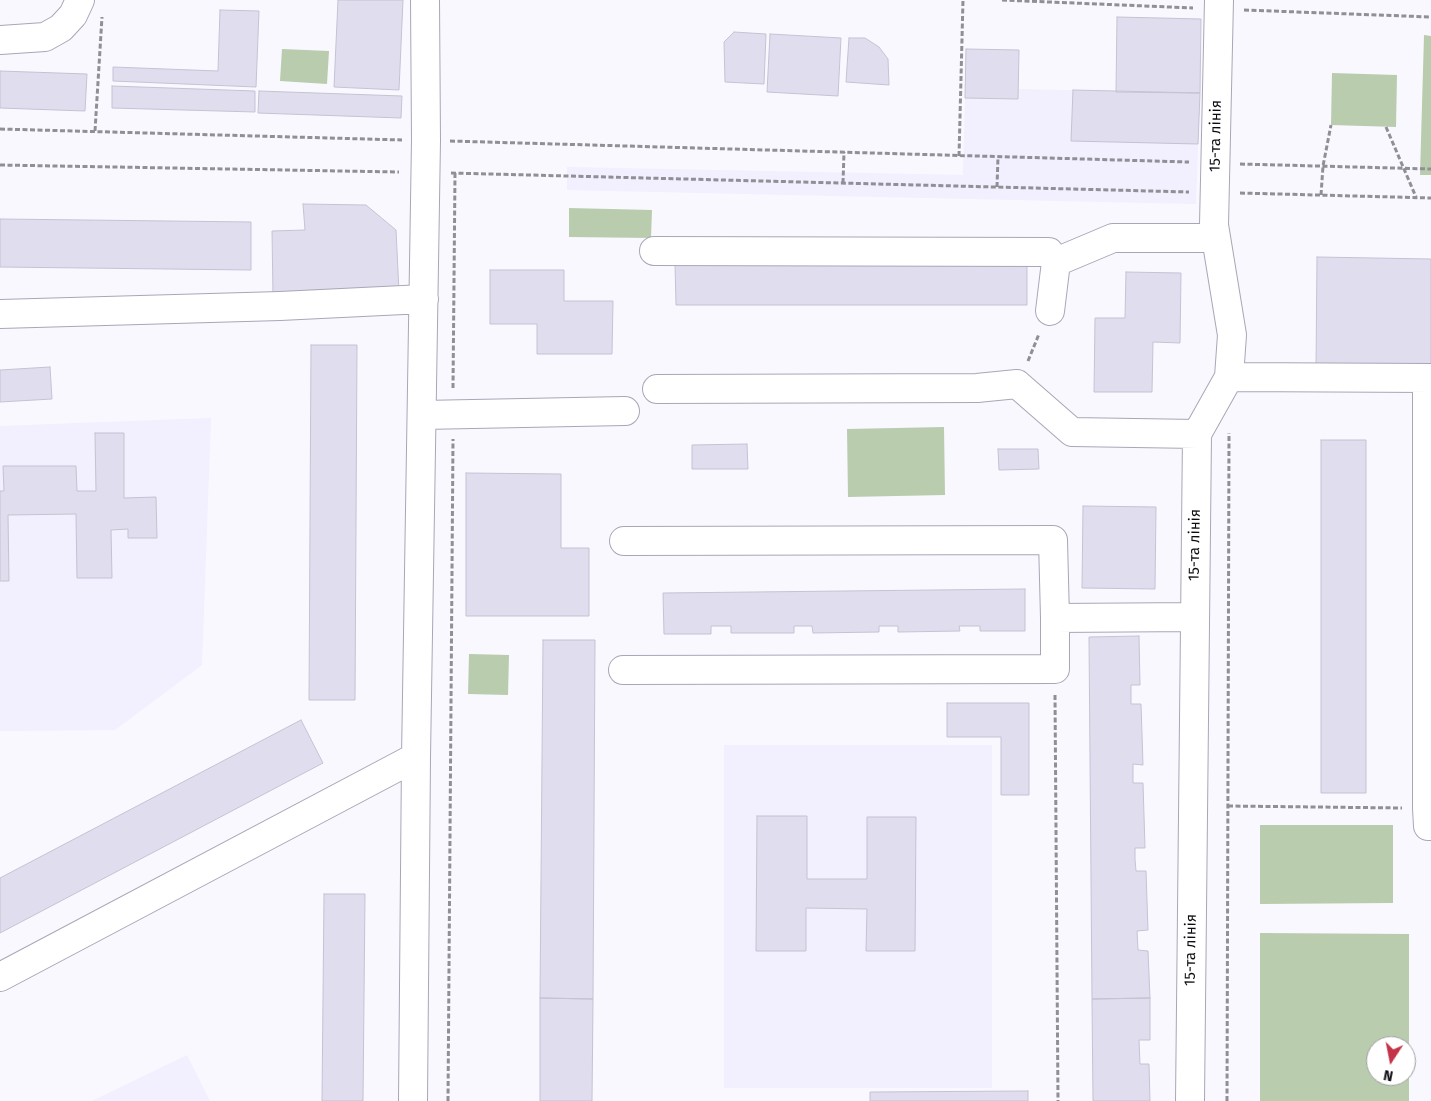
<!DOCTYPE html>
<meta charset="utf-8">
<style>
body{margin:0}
#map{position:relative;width:1431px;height:1101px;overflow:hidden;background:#f9f8ff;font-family:"Fira Sans",sans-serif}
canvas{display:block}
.north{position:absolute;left:1366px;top:1036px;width:50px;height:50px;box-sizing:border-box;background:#fff;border:1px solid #9e9ea0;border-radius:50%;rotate:191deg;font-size:14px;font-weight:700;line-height:20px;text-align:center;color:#0d0c11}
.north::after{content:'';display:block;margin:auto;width:18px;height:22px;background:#c43347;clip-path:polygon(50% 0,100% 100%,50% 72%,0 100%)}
</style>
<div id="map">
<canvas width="1431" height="1101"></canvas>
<div class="north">N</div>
</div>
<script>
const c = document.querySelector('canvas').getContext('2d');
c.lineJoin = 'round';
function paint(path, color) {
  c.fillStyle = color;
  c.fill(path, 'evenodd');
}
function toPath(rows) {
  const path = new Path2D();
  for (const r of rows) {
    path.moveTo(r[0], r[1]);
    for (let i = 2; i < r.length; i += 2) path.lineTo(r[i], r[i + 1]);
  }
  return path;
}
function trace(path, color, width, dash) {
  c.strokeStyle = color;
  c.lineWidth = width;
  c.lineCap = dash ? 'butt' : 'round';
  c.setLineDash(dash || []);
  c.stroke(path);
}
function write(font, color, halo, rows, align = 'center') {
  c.font = font + ' "Fira Sans",sans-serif';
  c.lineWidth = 5;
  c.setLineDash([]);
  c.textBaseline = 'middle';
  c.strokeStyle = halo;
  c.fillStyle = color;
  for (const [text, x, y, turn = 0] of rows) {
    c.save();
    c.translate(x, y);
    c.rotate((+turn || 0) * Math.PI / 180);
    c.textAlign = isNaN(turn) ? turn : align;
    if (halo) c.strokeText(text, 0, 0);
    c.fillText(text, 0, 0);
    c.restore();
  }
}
paint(toPath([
 [1018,89,1200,93,1196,204,567,190,567,167,963,175,965,98,1018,99],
 [211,418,202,665,115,730,0,731,0,426],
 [724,745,992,745,992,1088,724,1088],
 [187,1055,210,1101,92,1101]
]), '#f2effe');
paint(toPath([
 [1424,35,1431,36,1431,175,1420,175],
 [282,49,329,51,327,84,280,81],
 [1332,73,1397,75,1396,127,1331,125],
 [569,208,652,210,651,238,569,237],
 [944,427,945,495,848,497,847,429],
 [469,654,509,655,508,695,468,694],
 [1260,825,1393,825,1393,903,1260,904],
 [1260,933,1409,934,1409,1101,1260,1101],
 [1376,1046,1406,1046,1406,1076,1376,1076]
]), '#b9ccad');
const building = toPath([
 [338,0,403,0,399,90,334,87,338,0],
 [220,10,259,11,256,87,113,81,113,67,218,71,220,10],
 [1117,17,1201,19,1200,93,1116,92,1117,17],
 [734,32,766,34,764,84,725,82,724,42,734,32],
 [770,34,841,38,838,96,767,92,770,34],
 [849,38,865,38,879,47,888,59,889,85,846,82,849,38],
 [966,49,1019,50,1018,99,965,98,966,49],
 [0,71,87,74,85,111,0,108,0,71],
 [112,86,255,91,255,112,112,108,112,86],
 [1073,90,1200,93,1198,144,1071,141,1073,90],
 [259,91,402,96,401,118,258,113,259,91],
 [303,204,366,205,396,230,399,292,273,296,272,231,305,230,303,204],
 [0,219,251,222,251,270,0,267,0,219],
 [1317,257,1431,259,1431,370,1316,369,1317,257],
 [675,263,1027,263,1027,305,676,305,675,263],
 [490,270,564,270,564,301,613,301,612,354,537,354,537,324,490,324,490,270],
 [1126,272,1181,273,1180,343,1153,342,1152,392,1094,392,1095,318,1125,318,1126,272],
 [311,345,357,345,355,700,309,700,311,345],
 [50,367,52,399,0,402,0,370,50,367],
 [95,433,124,433,124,498,156,497,157,538,128,538,128,529,111,530,112,578,77,578,76,514,8,515,9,581,0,581,0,491,4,491,3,466,76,466,77,491,96,491,95,433],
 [1321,440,1366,440,1366,793,1321,793,1321,440],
 [747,444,748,469,692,469,692,445,747,444],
 [998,449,1038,449,1039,469,999,470,998,449],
 [466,473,561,474,561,548,589,548,589,616,466,616,466,473],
 [1083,506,1156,507,1155,589,1082,588,1083,506],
 [1025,589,1025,631,980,631,980,626,959,626,960,631,898,632,898,626,879,626,879,632,813,633,812,626,794,626,794,633,731,633,731,626,711,626,711,634,664,634,663,593,1025,589],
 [1139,636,1140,685,1131,685,1131,704,1141,704,1143,765,1133,764,1133,783,1143,783,1145,848,1135,848,1135,859,1136,871,1146,871,1148,930,1137,931,1138,950,1148,951,1150,998,1092,999,1089,637,1139,636],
 [543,640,595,640,593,999,540,998,543,640],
 [947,703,1029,703,1029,795,1001,795,1001,737,947,737,947,703],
 [301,720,323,763,0,933,0,878,301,720],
 [757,816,807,816,807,879,867,879,867,817,916,817,915,951,866,951,867,909,806,908,806,951,756,951,757,816],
 [324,894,365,894,363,1101,322,1101,324,894],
 [540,998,593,999,592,1101,540,1101,540,998],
 [1150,998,1150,1040,1139,1040,1140,1064,1149,1064,1150,1101,1093,1101,1092,999,1150,998],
 [1028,1091,1028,1101,870,1101,870,1092,1028,1091]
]);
paint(building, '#e0ddee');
trace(building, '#c5c2d3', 1);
const minor = toPath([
 [0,40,45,37,61,28,73,15,80,0],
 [654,251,1049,252,1056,262],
 [1050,311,1056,262,1113,238,1216,238],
 [0,314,280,306,424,299],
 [1229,377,1431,378],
 [1427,378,1427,808,1428,826,1431,826],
 [657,389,977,388,1017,384,1072,432,1197,434],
 [422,415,625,411],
 [624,541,1053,540,1055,618],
 [623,670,1055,669,1055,618,1195,617],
 [0,977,416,757],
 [413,1101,416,757,426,140,425,0],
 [1190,1101,1197,434,1229,377,1232,335,1214,225,1219,0]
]);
trace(minor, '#a9a6b7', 30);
trace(toPath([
 [1002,0,1193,8],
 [1244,10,1431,17],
 [1386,127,1416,197],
 [0,129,402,140],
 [95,131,102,17],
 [450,141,1189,162],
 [959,156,963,0],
 [1240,164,1431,169],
 [0,165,399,172],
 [451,173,1189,192],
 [843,183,844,152],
 [997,187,998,157],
 [1240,193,1431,198],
 [1321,195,1323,166,1331,125],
 [1028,361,1039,334],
 [453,388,455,173],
 [1055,695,1058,1101],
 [1228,806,1402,808],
 [448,1101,453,439],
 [1227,1101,1229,433]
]), '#908f95', 3, [5, 2.5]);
trace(minor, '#fff', 28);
write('15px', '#0d0c11', '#fff', [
 ["15-та лінія",1216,136,-89],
 ["15-та лінія",1195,545,-89],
 ["15-та лінія",1191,950,-89]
]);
</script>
